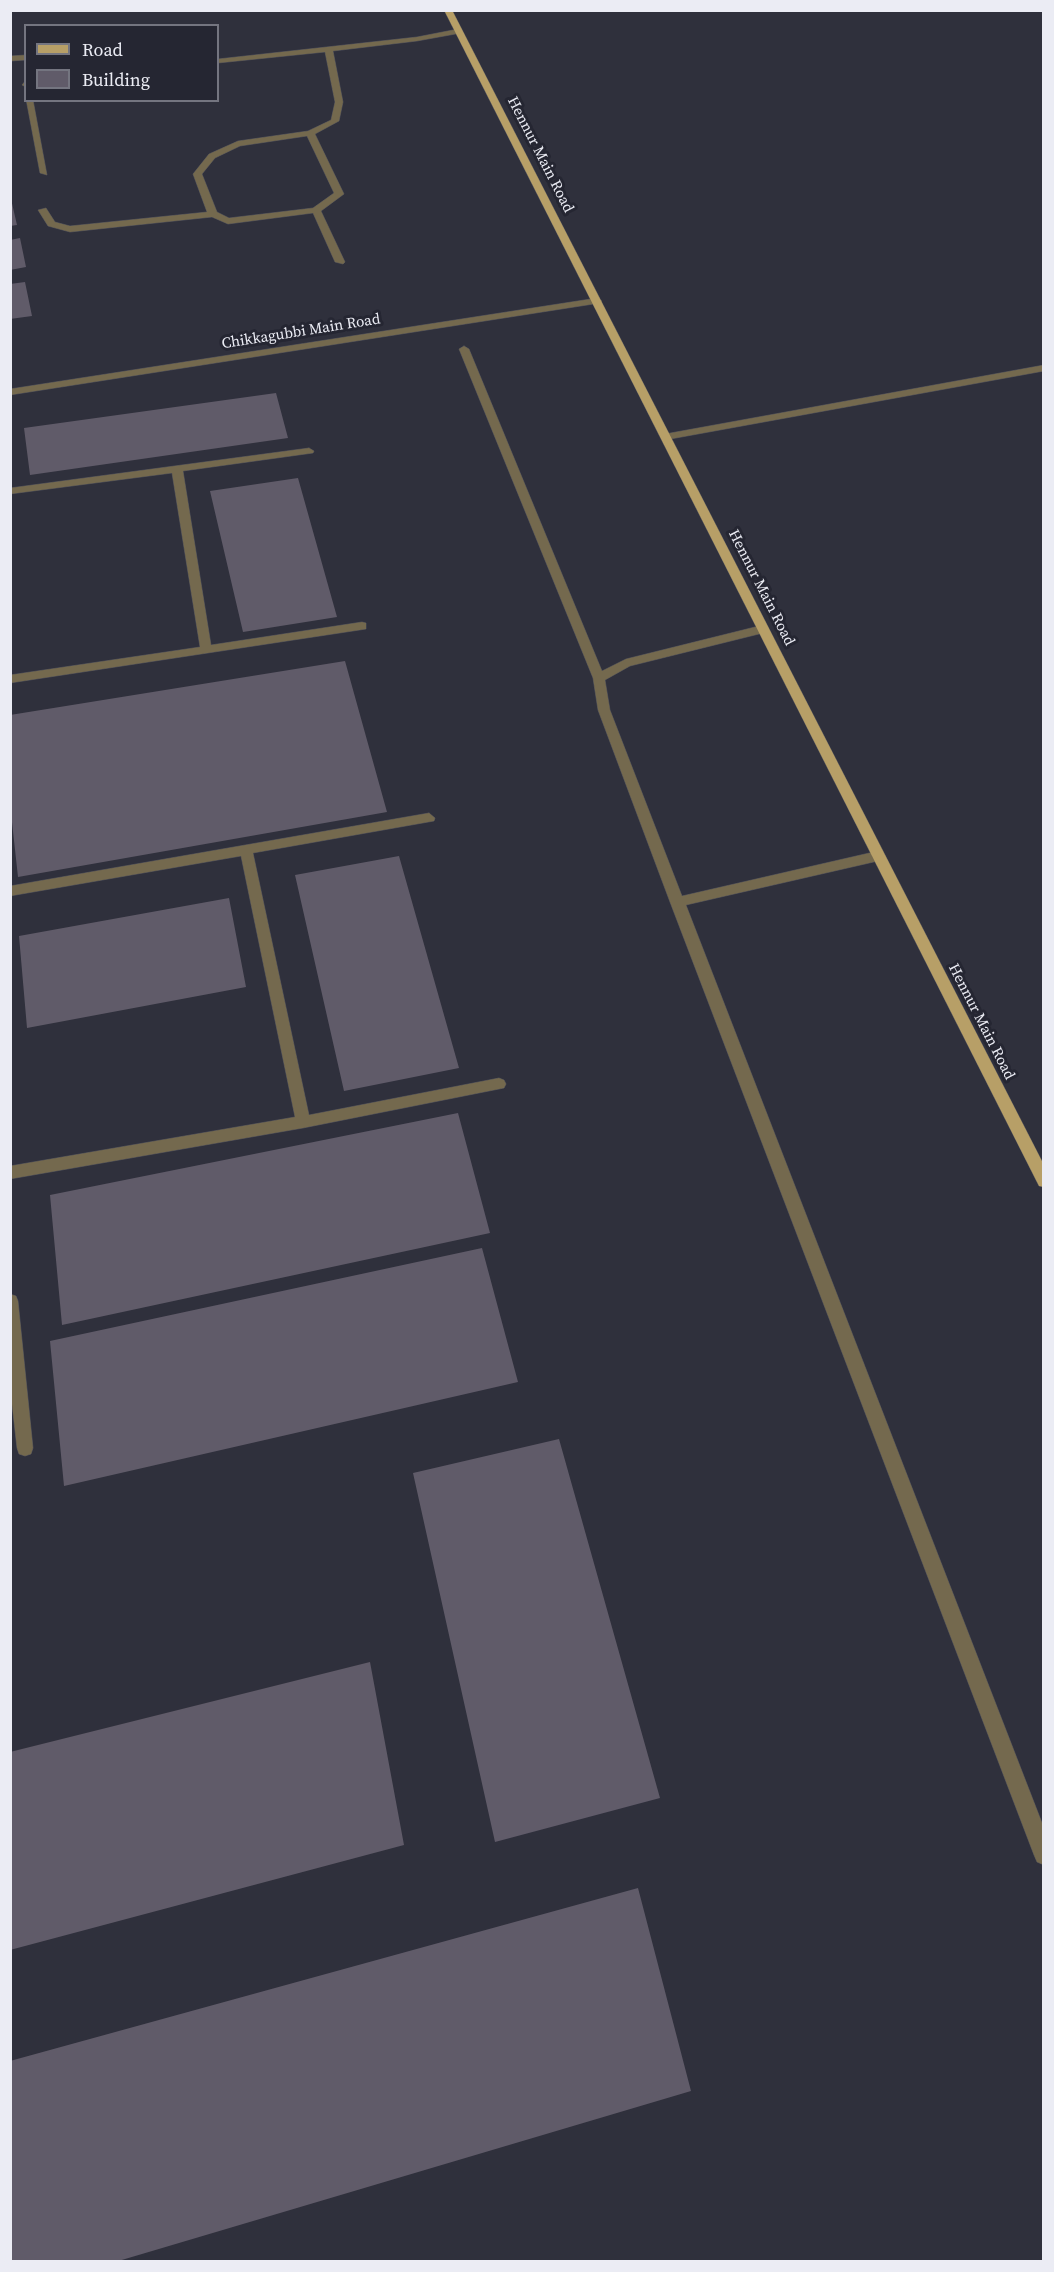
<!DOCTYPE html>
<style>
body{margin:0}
#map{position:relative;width:1054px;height:2272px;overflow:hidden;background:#2f303c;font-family:"Source Serif 4",serif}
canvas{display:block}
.frame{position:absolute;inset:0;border:12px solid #ebecf4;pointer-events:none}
.legend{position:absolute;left:24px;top:24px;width:195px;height:78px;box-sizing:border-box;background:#252632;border:2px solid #747580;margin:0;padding:8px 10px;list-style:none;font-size:18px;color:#ebecf4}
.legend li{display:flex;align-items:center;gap:12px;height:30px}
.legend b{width:30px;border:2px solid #747580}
</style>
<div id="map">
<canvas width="1054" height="2272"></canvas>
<div class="frame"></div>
<ul class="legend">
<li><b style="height:8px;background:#b79f67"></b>Road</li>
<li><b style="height:16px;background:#605b69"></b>Building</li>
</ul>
</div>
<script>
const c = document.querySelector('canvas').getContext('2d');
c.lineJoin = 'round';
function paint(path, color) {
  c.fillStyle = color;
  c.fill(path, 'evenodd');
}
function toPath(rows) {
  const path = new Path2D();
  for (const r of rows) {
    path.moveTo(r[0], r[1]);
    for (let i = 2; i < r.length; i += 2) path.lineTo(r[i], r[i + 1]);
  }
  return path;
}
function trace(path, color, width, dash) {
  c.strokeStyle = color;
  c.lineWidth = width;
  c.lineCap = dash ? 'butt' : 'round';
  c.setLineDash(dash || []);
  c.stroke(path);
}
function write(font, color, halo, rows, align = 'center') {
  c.font = font + ' "Source Serif 4",serif';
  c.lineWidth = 6;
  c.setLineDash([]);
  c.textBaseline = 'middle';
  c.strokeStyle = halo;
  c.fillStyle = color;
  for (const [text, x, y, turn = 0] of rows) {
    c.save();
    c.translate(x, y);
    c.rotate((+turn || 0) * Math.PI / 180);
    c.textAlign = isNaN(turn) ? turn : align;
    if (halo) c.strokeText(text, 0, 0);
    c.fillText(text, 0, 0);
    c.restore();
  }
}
paint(toPath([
 [11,199,17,225,10,226,10,200],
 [20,238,26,267,10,270,10,240],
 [25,282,32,316,10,319,10,284],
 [276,393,288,438,30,475,24,428],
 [298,478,337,617,243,632,210,491],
 [345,661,387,812,18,877,10,804,10,715],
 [399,856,459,1068,344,1091,295,875],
 [229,898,246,987,27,1028,19,936],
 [458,1113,490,1233,62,1325,50,1195],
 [482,1248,518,1382,64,1486,50,1341],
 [559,1439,660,1798,495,1842,413,1473],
 [370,1662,404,1845,10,1950,10,1752],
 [638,1888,691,2091,115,2262,10,2262,10,2061]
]), '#605b69');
const minor = toPath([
 [458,29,461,29,461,33,417,41,333,51,343,102,339,121,315,134,344,194,321,211,345,262,343,264,335,262,313,213,228,224,212,217,70,232,48,226,38,210,46,208,55,222,70,226,207,212,193,174,209,154,238,141,308,131,331,120,335,102,325,52,218,63,218,59,417,37,458,29],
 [307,136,334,193,313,208,229,218,217,212,202,174,215,158,240,146,307,136],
 [26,55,26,60,10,61,10,56,26,55],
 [26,80,26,87,22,85,26,80],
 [26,99,33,100,47,175,40,173,26,99],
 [597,298,602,301,600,303,10,395,10,389,597,298],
 [464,346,469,349,602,671,626,659,763,625,769,629,763,633,630,666,605,680,610,710,682,896,878,851,885,856,878,861,686,905,1044,1828,1044,1865,1037,1862,1034,1855,670,902,598,710,593,678,459,349,464,346],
 [1044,365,1044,371,665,440,660,437,665,434,1044,365],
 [309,448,314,451,313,453,183,471,211,645,362,622,366,623,366,629,10,683,10,675,200,647,172,473,10,494,10,488,309,448],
 [429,813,435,818,434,821,253,853,309,1115,499,1078,504,1080,506,1084,504,1088,303,1128,10,1179,10,1166,295,1117,241,856,10,896,10,886,429,813],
 [10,1294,16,1296,18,1301,33,1448,31,1454,25,1456,19,1454,17,1448,10,1387,10,1294]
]);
const major = toPath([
 [444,10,452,10,1044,1165,1044,1187,1039,1186,444,10]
]);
trace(minor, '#4d4e59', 1);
trace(major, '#4d4e59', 1);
paint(minor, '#74694e');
paint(major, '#b79f67');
write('15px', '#ebecf4', '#252632', [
 ["Hennur Main Road",540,155,63],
 ["Chikkagubbi Main Road",301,332,-9],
 ["Hennur Main Road",761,588,63],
 ["Hennur Main Road",981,1022,63]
]);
</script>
